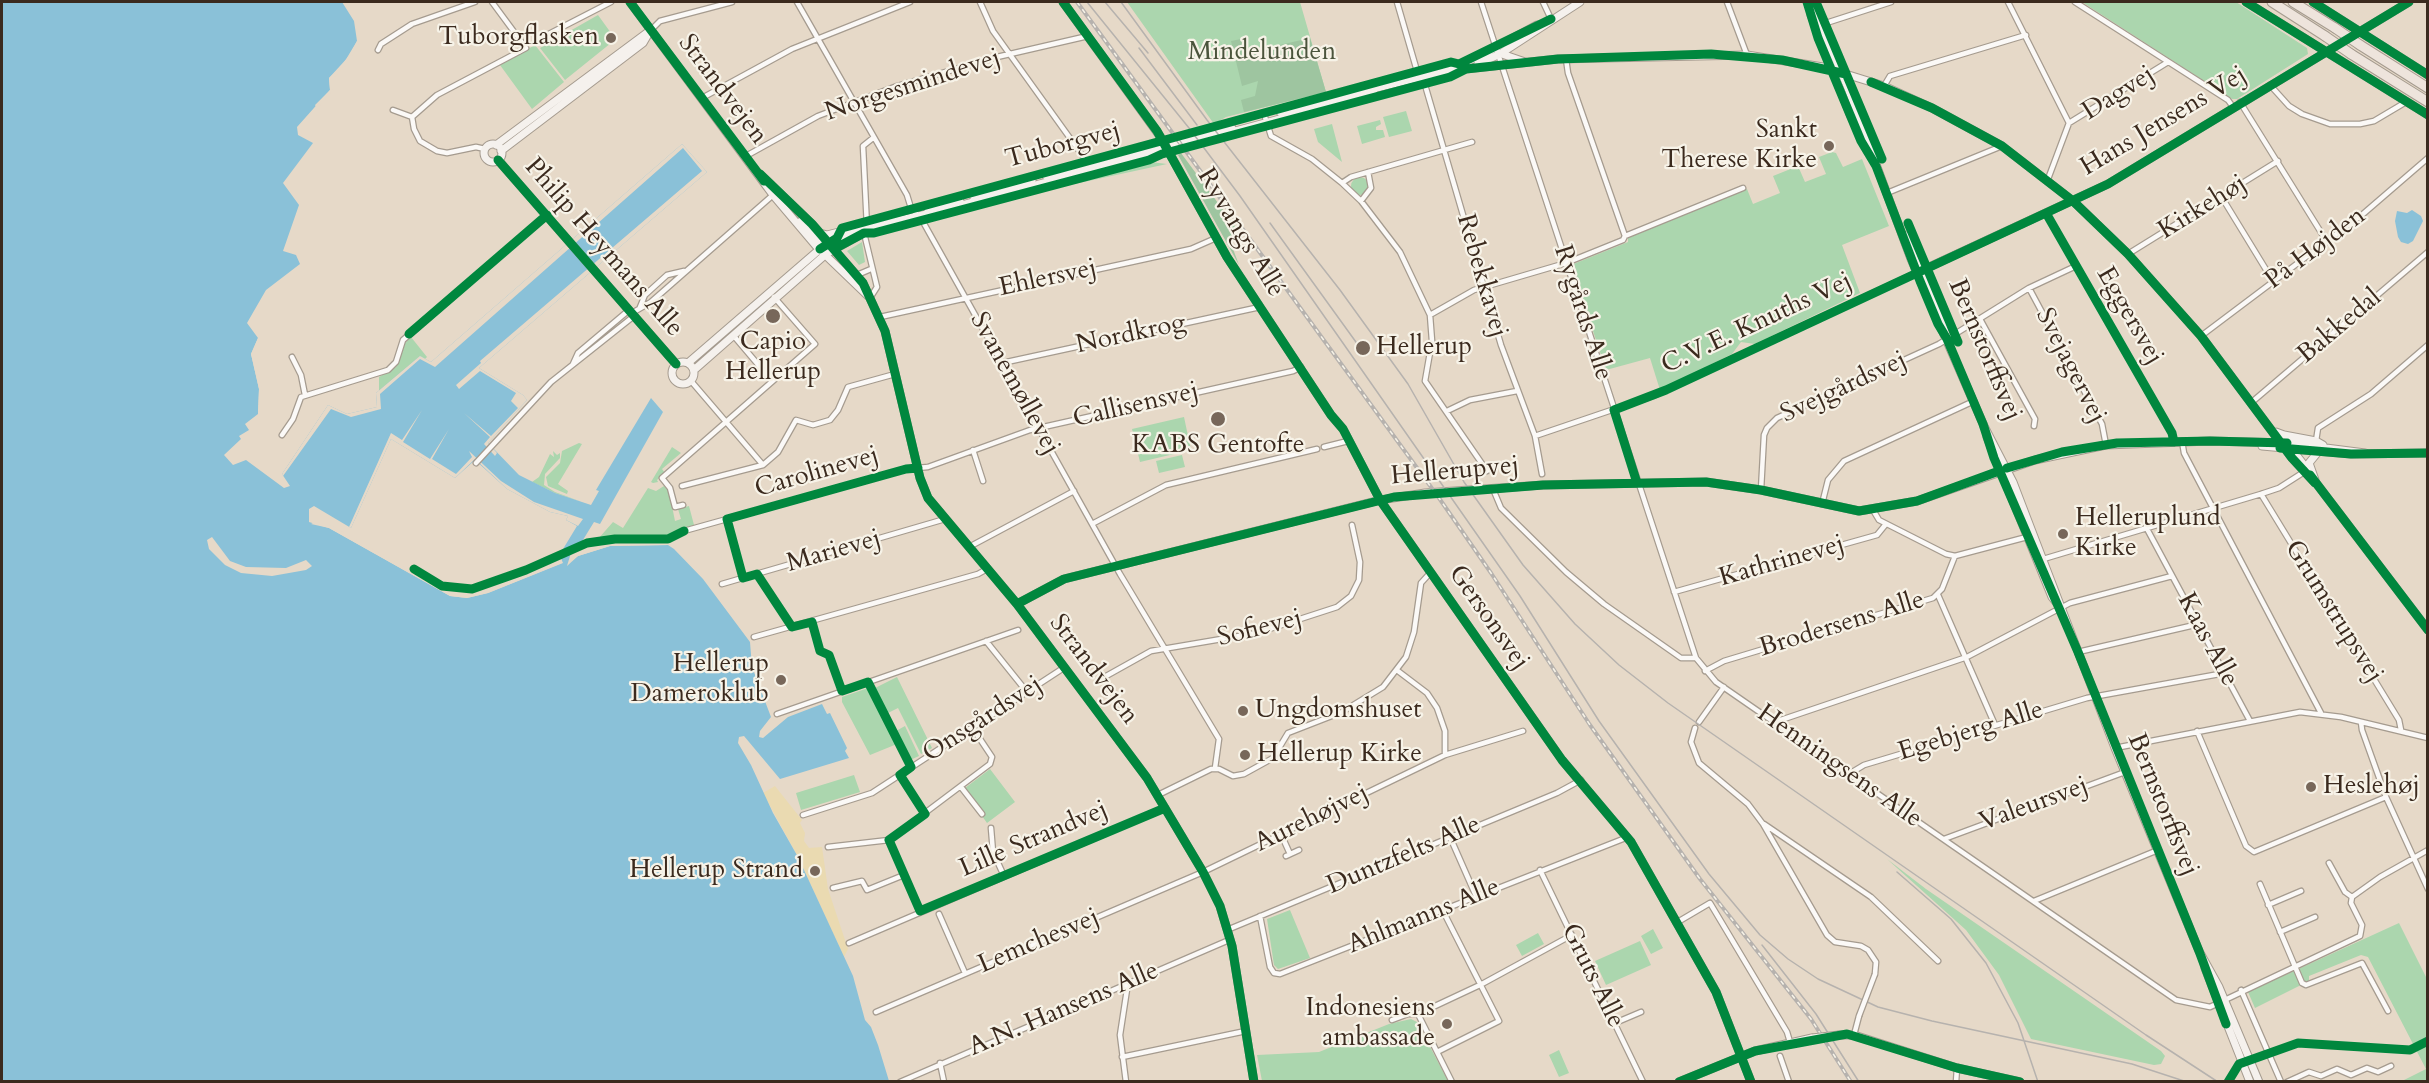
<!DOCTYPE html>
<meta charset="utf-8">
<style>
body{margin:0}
#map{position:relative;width:2429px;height:1083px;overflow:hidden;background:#e6d9c8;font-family:Cardo,serif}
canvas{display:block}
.frame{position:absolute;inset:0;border:3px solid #3b2a1e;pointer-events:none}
</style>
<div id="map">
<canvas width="2429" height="1083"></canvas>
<div class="frame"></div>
</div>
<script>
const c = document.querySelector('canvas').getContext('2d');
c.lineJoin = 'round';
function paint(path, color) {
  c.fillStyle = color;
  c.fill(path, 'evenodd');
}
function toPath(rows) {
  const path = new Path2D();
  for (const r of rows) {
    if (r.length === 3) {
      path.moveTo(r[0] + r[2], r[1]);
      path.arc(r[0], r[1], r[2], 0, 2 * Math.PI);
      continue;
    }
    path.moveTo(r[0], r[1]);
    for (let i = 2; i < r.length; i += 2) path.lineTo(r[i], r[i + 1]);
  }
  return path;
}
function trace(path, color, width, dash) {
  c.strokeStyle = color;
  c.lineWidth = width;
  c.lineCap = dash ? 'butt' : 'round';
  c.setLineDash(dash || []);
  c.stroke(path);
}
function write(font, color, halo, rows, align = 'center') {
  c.font = font + ' Cardo,serif';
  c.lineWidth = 4.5;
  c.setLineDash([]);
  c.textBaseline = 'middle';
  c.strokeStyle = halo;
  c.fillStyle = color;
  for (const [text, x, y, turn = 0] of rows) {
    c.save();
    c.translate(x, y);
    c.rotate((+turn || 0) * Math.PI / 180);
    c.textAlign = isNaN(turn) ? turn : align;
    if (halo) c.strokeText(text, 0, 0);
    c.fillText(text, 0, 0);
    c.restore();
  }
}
paint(toPath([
 [1127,2,1300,2,1326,92,1226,117,1214,124],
 [2082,2,2236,2,2307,48,2308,54,2237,99,2232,99],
 [598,15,611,33,606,36,611,43,565,80,540,48],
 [535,45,564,82,532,109,500,65],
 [1406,111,1412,131,1389,137,1383,117],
 [1380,120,1381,124,1376,127,1376,130,1383,130,1385,137,1362,144,1357,126],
 [1332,124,1342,162,1318,142,1314,129],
 [1832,152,1836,153,1843,167,1862,159,1889,226,1842,245,1860,293,1755,344,1741,342,1732,354,1660,390,1650,358,1606,370,1571,265,1628,242,1628,238,1747,189,1753,204,1780,193,1773,176,1798,166,1805,182,1826,174,1819,157],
 [1151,162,1167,164,1056,188,1055,185],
 [1360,186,9],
 [862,242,865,262,859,265,847,251],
 [411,337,427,357,425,359,420,356,379,392,379,377,396,367,404,344],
 [1184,417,1191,450,1140,462,1132,429],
 [579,443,582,444,558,484,568,491,567,494,548,486,546,477,560,463,562,451],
 [672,447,681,453,662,469,665,473,657,480,658,482,653,483,651,482],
 [553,451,557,455,560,453,560,458,545,474,544,485,555,492,582,502,555,493,532,482,539,477,550,454,554,457],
 [1182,455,1185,467,1159,473,1156,461],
 [664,486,669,491,675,521,681,519,678,509,689,506,694,525,684,528,682,533,669,538,598,539,613,522,623,528,648,488,656,491],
 [897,677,932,748,921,754,898,708,886,714,873,689],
 [868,688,897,744,870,755,842,702,842,697],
 [905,726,919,756,908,761,894,732],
 [990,769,1015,802,987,823,982,816,984,814,965,788],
 [854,775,860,792,801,810,796,793],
 [1887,859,1926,889,2161,1051,2165,1056,2161,1064,2154,1065,2031,1039,1999,975,1966,930],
 [1290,910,1310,958,1278,969,1274,965,1267,919],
 [2399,923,2427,979,2427,1081,2402,1081,2426,1069,2368,957,2361,955,2309,976,2309,981,2255,1008,2248,992],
 [1653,929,1663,948,1651,954,1641,936],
 [1538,933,1544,944,1522,956,1516,945],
 [1640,941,1651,965,1606,985,1595,961],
 [1411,1019,1417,1022,1448,1081,1262,1081,1257,1055,1319,1052,1389,1024],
 [1559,1050,1569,1073,1559,1077,1549,1055]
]), '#abd6ae');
paint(toPath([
 [1310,38,1326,92,1244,112,1241,100,1255,96,1258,81,1242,86,1231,41,1241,39,1245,53],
 [1181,153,1235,226,1230,241,1239,265,1178,155]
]), '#9ec5a0');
paint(toPath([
 [775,786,802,820,800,823,805,833,804,841,809,848,822,847,828,889,848,949,844,957,798,857,763,793]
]), '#eadab1');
paint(toPath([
 [2,2,342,2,354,21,357,41,350,55,329,78,330,90,297,127,298,135,313,143,283,183,299,205,283,251,296,255,300,264,266,290,247,323,258,338,251,354,259,389,258,414,245,424,249,430,239,436,241,439,224,455,233,465,246,460,284,488,290,486,282,474,328,405,347,414,377,407,376,393,420,356,431,362,682,144,707,172,479,368,523,395,527,400,488,443,519,475,555,493,591,505,599,491,596,490,651,398,663,412,600,524,594,522,578,548,570,556,571,561,578,556,610,546,668,545,674,549,703,579,750,642,752,667,771,717,760,731,759,737,763,738,788,717,822,704,827,714,830,713,847,748,845,751,849,758,780,779,744,736,739,737,738,743,751,765,773,813,798,857,853,976,865,1020,871,1027,878,1045,889,1081,2,1082],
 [391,439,455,478,475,460,507,489,550,512,568,516,566,520,577,526,560,554,562,563,488,593,467,598,450,596,329,528,309,522,309,509,314,506,351,528],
 [2412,210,2421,216,2423,221,2413,241,2408,244,2401,242,2398,237,2395,221,2397,211,2407,213]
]), '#8ac1d8');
paint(toPath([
 [357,41,359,44,352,57,333,79,332,91,317,109,315,105,330,90,329,78,342,66],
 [682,144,707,172,479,368,523,395,527,400,488,443,497,453,495,456,484,444,490,437,464,413,491,436,518,408,511,401,516,393,480,371,459,389,456,385,481,363,480,361,702,171,683,148,435,367,420,359,380,394,381,409,351,417,331,409,283,476,282,474,328,405,347,414,377,407,376,393,420,356,431,362],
 [258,338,260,340,255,347,254,358,263,394,261,412,258,414,259,389,251,354],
 [422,410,403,442,430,459,449,429,432,459,456,474,472,457,469,451,501,481,534,502,583,519,578,526,566,520,568,516,550,512,507,489,475,459,455,478,391,439,351,528,349,527,391,433,402,440],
 [315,522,330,525,451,593,467,595,487,590,559,562,557,557,560,556,563,563,488,593,467,598,450,596,329,528,311,524],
 [212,537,230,561,246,567,286,568,306,560,312,566,306,570,272,576,241,573,225,565,209,549,207,540],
 [621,542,667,543,668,545,610,546,578,556,567,566,570,556,578,548,582,552]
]), '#e6d9c8');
const street = toPath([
 [797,2,907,195,911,208,922,220,1120,574,1219,739,1215,768],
 [980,2,993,31,1090,166],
 [1397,2,1417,71,1425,85,1501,345,1535,436,1542,474],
 [1481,2,1696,658],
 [1543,2,1551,19],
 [1727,2,1747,55],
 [2008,2,2069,123,2048,179],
 [2075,2,2228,100,2233,107],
 [1820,25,1891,2],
 [650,31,660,21,732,2],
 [539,39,611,2],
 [378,50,381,44,412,24,475,2],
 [1566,59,1568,73,1625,236],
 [2270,85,2289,106,2302,114,2330,124,2360,124,2374,121,2406,102],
 [1884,86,1890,76,2026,35],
 [702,98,792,49,910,2],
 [2240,102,2327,242],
 [393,110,412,117],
 [412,117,437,95,526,48,492,2],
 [412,117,414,129,420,141,437,151,447,153,476,147,485,149],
 [1265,117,1271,136,1312,159,1342,183,1361,201,1400,252,1430,315,1432,341,1425,381,1487,471],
 [2069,123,2168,62],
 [746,156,818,116,897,86,997,57,1088,36],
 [1342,183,1351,177,1472,142],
 [1887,193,2002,146],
 [2221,196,2273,281],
 [1361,201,1371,188,1368,172],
 [2046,213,2172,433,2174,442],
 [867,227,863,146,873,138],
 [864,233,877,287,870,298],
 [2128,254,2278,161],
 [857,275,871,269],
 [2029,288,2102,424,2106,445],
 [640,307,645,295,667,275,684,271],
 [632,313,651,302,773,195],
 [1430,315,1474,290,1566,263,1623,240,1625,236,1743,188],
 [880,317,1191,249,1216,238],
 [1980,319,2035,419,2034,426],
 [733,335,772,381],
 [2201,336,2363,214,2428,158],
 [292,357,301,375,305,395],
 [1002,363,1260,307],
 [573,364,578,353,629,310],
 [691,381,763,465],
 [2252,402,2428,252],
 [1447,411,1470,400,1517,391],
 [282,435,293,419,301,397,388,370,396,362,403,340,547,215],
 [1535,436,1653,396,1916,273],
 [2182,441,2184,453,2321,713],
 [2316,441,2318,428,2371,394,2428,345],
 [1324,447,1348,441],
 [973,450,983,481],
 [476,463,551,382,634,316],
 [682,486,763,465,778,452,796,420,813,425,830,420,838,410,848,387,895,374],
 [1493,489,1501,508,1566,572,1604,604,1681,658,1696,658,1716,682,2176,1000,2210,1007,2360,936,2362,925,2351,903,2352,897,2345,892,2329,863],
 [1761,490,1764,435,1767,428,1777,418,1939,344,2029,288,2076,266],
 [2261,494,2399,720,2401,730],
 [1822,504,1828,480,1844,461,1974,401],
 [683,505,675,507,670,488,662,478,815,344,774,297],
 [1873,510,1879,520,1946,554,1955,556,2027,537],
 [727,519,743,578],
 [1092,524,1166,485,1317,449],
 [2146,527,2250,721],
 [684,531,906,469,928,467,1030,430,1293,371,1301,367],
 [969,547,1074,491],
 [2040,560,2261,494,2279,488,2304,472],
 [757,574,792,627],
 [722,584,945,519],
 [1674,592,1877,535,1886,524],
 [1938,595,1995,725],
 [754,637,978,574,987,569],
 [986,641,1027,692],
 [2078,652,2199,624],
 [1398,671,1427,693,1437,708,1445,731,1445,755],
 [1705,671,1724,661,1933,598,1942,589,1955,556],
 [1099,680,1151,651,1257,633,1337,607,1351,596,1359,580,1360,562,1352,525],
 [777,714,1018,630],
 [1699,722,1724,687],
 [1775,722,1967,657,2070,603,2172,576],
 [2361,722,2362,730,2386,797,2428,889],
 [1695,728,1691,742,1699,763,1748,804,1763,824,1827,935,1835,942,1861,946,1868,950,1876,962,1875,974],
 [2197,731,2246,846,2254,852,2386,797],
 [2115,748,2300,712,2341,717,2428,738],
 [1849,774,1864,765,2087,698,2225,673],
 [961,787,982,814],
 [1158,795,1211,769,1219,769,1233,776,1244,774,1273,758,1288,733,1342,712,1383,687,1406,657,1414,632,1421,583,1431,572],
 [803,815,872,793,1065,667],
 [1764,824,1871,897,1938,961],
 [991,828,993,852,1004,876],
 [1281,834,1290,854],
 [1450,837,1476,896],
 [1944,839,2125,772],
 [889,840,920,911],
 [828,847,889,840,990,764,992,757,972,727],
 [1286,856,1299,850],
 [1540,870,1643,1082],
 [2260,884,2302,983,2306,985,2362,963,2388,1011],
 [833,888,862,881,867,890,904,875],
 [2352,897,2380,877,2428,850],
 [2034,901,2158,850],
 [2268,905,2301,891],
 [939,914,965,973],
 [1260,916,1270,967,1274,973,1280,974,1628,837],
 [1676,923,1710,903,1787,1032,1790,1042],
 [1227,930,1557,793,1581,780],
 [2280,932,2315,917],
 [849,943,1165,808],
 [2241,990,2281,1082],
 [876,1012,1203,872,1445,755,1523,731],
 [1418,1014,1452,1082],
 [1392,1020,1408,1014,1418,1014,1482,984,1572,935],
 [1615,1023,1641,1012],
 [1854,1035,1859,1016],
 [1437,1052,1499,1021,1442,909],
 [1780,1056,1789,1082],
 [1122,1057,1241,1032],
 [940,1063,944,1082],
 [900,1082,1229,940],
 [1126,1082,1120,1035,1128,983],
 [1956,1082,1957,1068],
 [2287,1082,2309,1072,2321,1076,2337,1069,2351,1075,2367,1068,2378,1072,2391,1066]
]);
const secondary = toPath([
 [630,2,773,195,817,247,868,296],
 [1063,2,1162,139],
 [2246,2,2428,115],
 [2313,2,2428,75],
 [1808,3,1826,35,1849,91,1911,259,1984,426],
 [1811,15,1850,114,1868,151],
 [1499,53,1525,62],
 [1478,64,1500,54,1580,2],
 [1451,69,1486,53,1537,25],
 [1447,71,1558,59,1747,55,1823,67,1884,86,1932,108,2002,146,2073,201,2128,254,2201,336,2292,458,2315,483],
 [1280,112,1449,70],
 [493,153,9],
 [496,145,648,32],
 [501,151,643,43,650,31],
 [1170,154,1227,257,1331,415,1343,429,1380,500,1562,760,1631,842,1716,992,1751,1082],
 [498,160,676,364],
 [760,174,812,224,863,283,885,331,920,478,928,498,1017,604,1147,778,1203,872,1220,906,1232,946,1254,1082],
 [1046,176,1232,128],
 [974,198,1032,180],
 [928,210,960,201],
 [801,221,826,248],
 [820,233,827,235,847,230],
 [1906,236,1929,283,1946,334],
 [1916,273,2108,184,2409,2],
 [683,373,11],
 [688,363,820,249,855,230,940,211,1361,97,1374,90],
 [694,370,826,254,872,228],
 [1983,424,2013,482,2115,748,2199,951,2219,987,2259,1082],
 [2276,432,2284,435,2316,441,2323,445],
 [1987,437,2052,597,2059,606],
 [2287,443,2304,465],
 [2262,446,2351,454,2428,453],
 [2313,479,2428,630],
 [2315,480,2309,463,2318,452],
 [1017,604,1064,579,1380,500,1425,493,1543,485,1706,482,1761,490,1859,511,1917,501,2035,460,2106,445,2210,441,2287,443,2365,453],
 [2205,968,2250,1082],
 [1839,1035,1854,1035,1957,1068,2020,1082],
 [1679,1082,1755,1051,1812,1038]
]);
const highway = toPath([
 [2272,2,2325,36],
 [2293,2,2335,28],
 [2360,45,2428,88],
 [2351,54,2428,102]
]);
trace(street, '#a59b8f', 7);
trace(secondary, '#a59b8f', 9);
trace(highway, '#a59b8f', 11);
trace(street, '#fbf9f7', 4.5);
trace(secondary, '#f5f1ed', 7);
trace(highway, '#eee4dc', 9);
trace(toPath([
 [1087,2,1189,128,1240,196,1520,596,1599,721,1709,874,1760,935,1788,959,1818,979,1878,1007,1932,1021,2132,1064,2187,1082],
 [1105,2,1148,53],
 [1121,2,1207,120,1340,290,1408,384,1464,482,1523,565,1575,624,1619,665,1668,703,2146,1035,2218,1082],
 [1139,48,1197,125],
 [1270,223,1361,349],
 [1897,872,1951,919,1986,963,2018,1023,2038,1082],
 [1762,945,1816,1014,1859,1082]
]), '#b6b2ae', 1.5);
const rail = toPath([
 [1077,2,1439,498,1491,573,1590,725,1700,879,1811,1019,1851,1082]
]);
trace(rail, '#b6b2ae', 4);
trace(rail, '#f7f3e8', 1.5, [4.5]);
const streetBridge = toPath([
 [1859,1016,1875,974]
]);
const secondaryBridge = toPath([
 [1162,139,1170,154],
 [1812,1038,1839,1035]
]);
const highwayBridge = toPath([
 [2335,28,2360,45],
 [2325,36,2351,54]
]);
trace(streetBridge, '#a59b8f', 7, []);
trace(secondaryBridge, '#a59b8f', 9, []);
trace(highwayBridge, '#a59b8f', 11, []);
trace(streetBridge, '#fbf9f7', 4.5);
trace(secondaryBridge, '#f5f1ed', 7);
trace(highwayBridge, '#eee4dc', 9);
trace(toPath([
 [630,2,764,181],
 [1063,2,1157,131,1227,257,1331,415,1343,429,1380,500,1562,760,1631,842,1716,992,1751,1082],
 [1807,2,1818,38,1861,141,1876,166,1920,281,1938,324,1947,339,1983,424,1994,458,2078,652,2199,951,2226,1024],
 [1816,2,1882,159],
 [2246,2,2428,115],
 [2313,2,2428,75],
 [1871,82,1932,108,2002,146,2073,201,2128,254,2201,336,2292,458,2315,483],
 [498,160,676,364],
 [760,174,812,224,863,283,885,331,920,478,928,498,1017,604,1147,778,1203,872,1220,906,1232,946,1254,1082],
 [2046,213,2172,433,2174,442],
 [1908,223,1958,342],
 [820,249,837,238,842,228,1451,62,1459,64,1551,19],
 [834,249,864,233,874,233,1149,160,1162,154,1450,77,1466,69,1558,59,1711,54,1782,60,1846,74],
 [409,334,547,215],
 [2280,448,2351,454,2428,453],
 [918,468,906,469,727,519,743,578,757,574,792,627,812,622,820,651,829,655,842,691,868,682,911,767,900,775,925,814,889,840,920,911,1165,808],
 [2007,468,2062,452,2117,443,2210,441,2287,443],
 [2310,475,2428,630],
 [1637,483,1614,410,1666,390,2108,184,2409,2],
 [414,569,442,586,472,589,526,570,587,543,615,539,668,539,684,531],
 [1017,604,1064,579,1394,497,1543,485,1706,482,1761,490,1859,511,1917,501,1999,471],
 [1679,1082,1755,1051,1847,1034,1957,1068,2020,1082],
 [2228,1082,2239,1064,2298,1043,2410,1050,2428,1041]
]), '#00873e', 9);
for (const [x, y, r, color] of [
 [611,38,6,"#77675a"],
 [1829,146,6,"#77675a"],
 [773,316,8,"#77675a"],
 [1363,348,8,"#77675a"],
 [1218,419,8,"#77675a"],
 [2063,534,6,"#77675a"],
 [781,680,6,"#77675a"],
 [1243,711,6,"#77675a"],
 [1245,755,6,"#77675a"],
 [2311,787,6,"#77675a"],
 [815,871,6,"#77675a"],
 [1447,1024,6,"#77675a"]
]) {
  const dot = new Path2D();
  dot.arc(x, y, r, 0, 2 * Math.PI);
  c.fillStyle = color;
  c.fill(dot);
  trace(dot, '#f7f3e8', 2);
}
write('26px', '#3b2a1e', '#f7f3e8', [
 ["Tuborgflasken",599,38],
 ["Sankt",1817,131],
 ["Therese Kirke",1817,161],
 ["Capio",773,343,"center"],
 ["Hellerup",773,373,"center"],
 ["Hellerup",1376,348,"left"],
 ["KABS Gentofte",1218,446,"center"],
 ["Helleruplund",2075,519,"left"],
 ["Kirke",2075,549,"left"],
 ["Hellerup",769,665],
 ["Dameroklub",769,695],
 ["Ungdomshuset",1255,711,"left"],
 ["Hellerup Kirke",1257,755,"left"],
 ["Heslehøj",2323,787,"left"],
 ["Hellerup Strand",803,871],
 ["Indonesiens",1435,1009],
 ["ambassade",1435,1039]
], 'right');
write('26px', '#4b543c', '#f7f3e8', [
 ["Mindelunden",1262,53]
]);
write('26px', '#3b2a1e', '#f7f3e8', [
 ["Norgesmindevej",913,86,-18],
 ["Strandvejen",722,90,53],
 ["Dagvej",2119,94,-32],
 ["Hans Jensens Vej",2164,122,-31],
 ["Tuborgvej",1063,146,-15],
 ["Kirkehøj",2203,208,-32],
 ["Ryvangs Allé",1240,233,59],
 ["Philip Heymans Alle",603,248,49],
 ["På Højden",2316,249,-37],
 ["Rebekkavej",1481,276,74],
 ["Ehlersvej",1048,279,-12],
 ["Rygårds Alle",1582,313,72],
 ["Eggersvej",2129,316,60],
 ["C.V.E. Knuths Vej",1757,324,-25],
 ["Bakkedal",2340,327,-40],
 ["Nordkrog",1131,335,-12],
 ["Bernstorffsvej",1984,350,67],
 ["Svejagervej",2070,366,63],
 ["Svanemøllevej",1014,384,61],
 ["Svejgårdsvej",1844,388,-25],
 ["Callisensvej",1136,406,-13],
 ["Hellerupvej",1455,472,-5],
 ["Carolinevej",817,473,-16],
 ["Marievej",834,552,-16],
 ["Kathrinevej",1782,562,-16],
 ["Grumstrupsvej",2333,612,58],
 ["Gersonsvej",1488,618,55],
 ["Brodersens Alle",1842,625,-17],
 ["Sofievej",1260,629,-14],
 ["Kaas Alle",2207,640,62],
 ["Strandvejen",1093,670,53],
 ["Onsgårdsvej",983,720,-33],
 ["Egebjerg Alle",1971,732,-17],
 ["Henningsens Alle",1839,767,35],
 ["Valeursvej",2034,805,-20],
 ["Bernstorffsvej",2162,805,68],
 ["Aurehøjvej",1312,819,-26],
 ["Lille Strandvej",1034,840,-23],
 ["Duntzfelts Alle",1404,856,-23],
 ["Ahlmanns Alle",1424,917,-22],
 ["Lemchesvej",1039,942,-23],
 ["Gruts Alle",1592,976,64],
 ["A.N. Hansens Alle",1064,1010,-23]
]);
</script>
